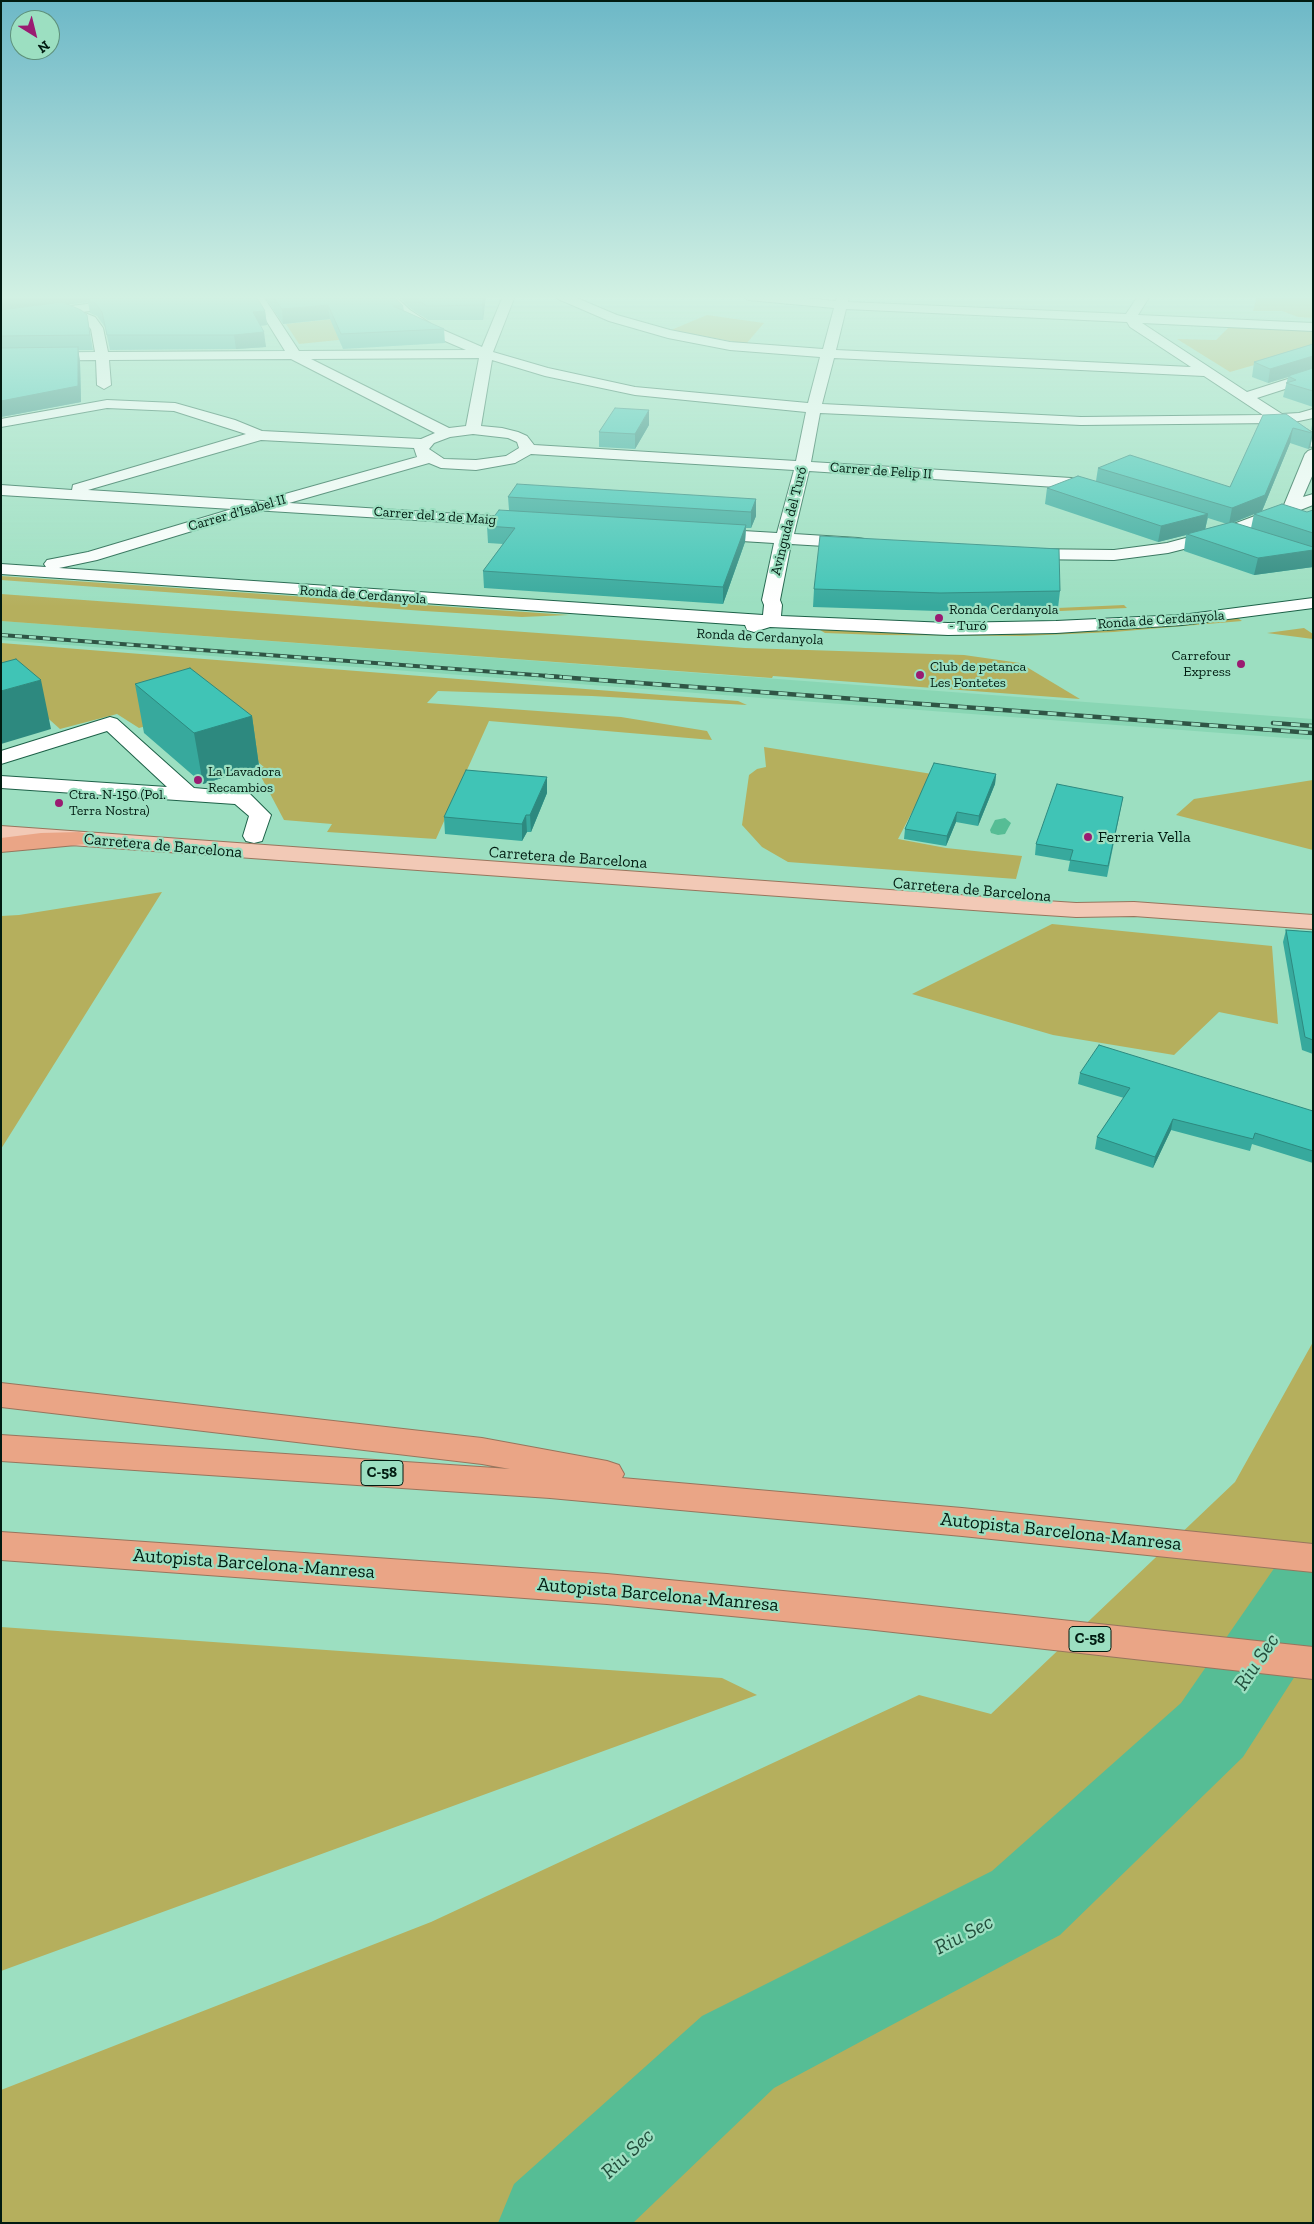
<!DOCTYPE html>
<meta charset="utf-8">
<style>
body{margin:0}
#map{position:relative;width:1314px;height:2224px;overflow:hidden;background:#9cdfc1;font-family:"Zilla Slab",serif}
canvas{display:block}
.frame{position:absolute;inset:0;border:2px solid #011b11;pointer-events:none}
.north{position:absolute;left:10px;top:10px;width:50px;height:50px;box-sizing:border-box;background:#9cdfc1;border:1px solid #5e917b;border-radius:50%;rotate:144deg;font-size:14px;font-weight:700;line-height:20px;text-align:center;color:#011b11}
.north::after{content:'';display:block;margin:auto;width:18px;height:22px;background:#9a1b71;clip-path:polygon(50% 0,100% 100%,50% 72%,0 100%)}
</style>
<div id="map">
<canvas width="1314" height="2224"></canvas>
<div class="frame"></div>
<div class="north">N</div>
</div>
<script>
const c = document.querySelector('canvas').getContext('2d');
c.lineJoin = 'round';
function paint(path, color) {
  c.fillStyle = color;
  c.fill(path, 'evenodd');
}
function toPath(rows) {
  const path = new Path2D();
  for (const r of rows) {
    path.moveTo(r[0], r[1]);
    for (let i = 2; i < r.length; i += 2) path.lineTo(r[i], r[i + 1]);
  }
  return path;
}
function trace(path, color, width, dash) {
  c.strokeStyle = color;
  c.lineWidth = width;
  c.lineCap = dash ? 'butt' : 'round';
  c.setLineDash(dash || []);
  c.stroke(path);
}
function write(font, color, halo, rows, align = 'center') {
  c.font = font + ' "Zilla Slab",serif';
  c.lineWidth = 4.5;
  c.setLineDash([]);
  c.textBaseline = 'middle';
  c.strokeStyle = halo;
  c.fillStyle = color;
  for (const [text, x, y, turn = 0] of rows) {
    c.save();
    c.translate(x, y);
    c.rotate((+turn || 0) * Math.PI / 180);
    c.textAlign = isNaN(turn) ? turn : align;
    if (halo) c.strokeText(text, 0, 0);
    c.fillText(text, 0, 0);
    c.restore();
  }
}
paint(toPath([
 [1,621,1313,719,1313,740,1,640]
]), '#89d6b4');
paint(toPath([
 [1257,296,1313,296,1313,318,1298,317,1282,311,1253,311],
 [707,315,764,323,746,344,671,330],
 [343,318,358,338,299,344,286,324],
 [1230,326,1313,330,1313,348,1230,372,1177,339,1216,340],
 [1,576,148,586,569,615,522,617,424,611,1,580],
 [1,594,745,648,964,655,1020,663,1080,699,773,676,772,678,1,621],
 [1124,605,1127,608,1038,612,1035,609],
 [1236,617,1242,621,1114,632,1023,636,879,635,825,633,820,630,824,629],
 [1304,628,1313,634,1313,639,1267,633],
 [1,643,738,701,747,705,592,696,438,691,427,703,621,717,707,731,712,740,489,721,436,839,327,832,332,824,284,820,257,769,264,767,195,712,139,728,117,714,60,729,32,704,1,712],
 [764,747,932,774,898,839,946,848,1022,856,1016,879,788,862,762,847,742,825,749,775,757,769,766,767],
 [1313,780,1313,850,1176,815,1194,799],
 [162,892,1,1149,1,916,19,915],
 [1052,924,1272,946,1278,1024,1219,1012,1174,1055,1053,1035,912,994],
 [1313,1342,1313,2223,1,2223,1,2090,431,1922,919,1695,991,1714,1235,1482],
 [1,1627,722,1678,757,1695,1,1971]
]), '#b5af5d');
paint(toPath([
 [1005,818,1011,823,1005,834,998,835,991,833,990,830,995,820]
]), '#56bd95');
paint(toPath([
 [1313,1545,1313,1648,1243,1757,1060,1935,774,2088,633,2223,498,2223,514,2184,702,2016,992,1871,1181,1703,1284,1554,1313,1545]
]), '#56bd95');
const minor = toPath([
 [149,296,181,296,175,300,82,312,95,317,103,328,108,352,285,351,251,296,263,296,299,351,466,350,424,332,402,316,382,296,395,296,410,310,434,326,482,347,503,296,515,296,493,352,548,368,635,387,808,403,820,357,730,350,668,338,609,321,558,299,556,296,572,296,617,315,670,330,730,342,823,349,834,308,748,300,742,296,785,296,836,301,837,296,849,296,848,302,1126,314,1138,296,1150,296,1138,315,1313,323,1313,331,1142,323,1247,392,1313,371,1313,380,1257,398,1282,414,1299,413,1313,409,1313,418,1294,422,1313,433,1313,447,1308,446,1304,440,1276,423,1081,425,820,413,811,462,1071,478,1102,486,1104,489,1102,492,1096,494,1071,488,809,471,794,534,858,538,864,539,866,543,864,547,858,548,791,544,780,600,782,605,781,616,948,623,1056,621,1182,615,1313,598,1313,608,1182,625,1056,633,948,635,770,627,754,632,747,630,745,625,1,574,1,564,46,567,44,564,47,560,88,552,232,509,1,495,1,485,72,490,73,485,246,434,174,411,107,408,1,427,1,419,107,400,175,403,235,420,262,431,421,439,435,433,291,359,109,360,111,385,104,389,97,385,96,360,1,361,1,353,95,352,91,329,85,323,65,314,1,323,1,315,149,296],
 [846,309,1127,322,1130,327,1191,367,836,350,846,309],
 [479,358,466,426,449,428,311,359,479,358],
 [834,358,1204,376,1263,415,1081,417,822,404,834,358],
 [492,360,545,376,635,395,806,412,796,461,534,445,527,436,518,432,502,428,481,426,492,360],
 [473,434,508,438,517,442,519,448,506,456,476,460,444,459,429,449,434,443,450,437,473,434],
 [261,440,414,448,417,457,278,496,276,499,278,502,88,490,261,440],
 [531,454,794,470,777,533,709,529,703,530,701,534,703,538,709,539,774,543,762,600,764,605,763,615,59,568,97,560,251,513,253,510,529,527,535,525,537,522,535,519,289,503,429,463,441,468,476,470,515,463,531,454],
 [1313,449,1313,474,1303,497,1313,494,1313,505,1235,536,1168,553,1114,560,1023,559,1017,558,1014,554,1017,550,1023,549,1114,550,1167,543,1223,528,1284,505,1305,454,1308,451,1313,449],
 [110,717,117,719,194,788,249,793,271,815,262,841,254,843,246,841,243,836,249,816,235,804,1,788,1,776,167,787,107,731,1,764,1,751,110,717]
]);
const major = toPath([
 [1,826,1015,899,1076,903,1134,902,1313,915,1313,929,1134,916,1076,917,1015,913,1,840,1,826]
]);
const highway = toPath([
 [79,832,87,834,90,839,87,844,1,852,1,838,41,833,79,832],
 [1,1383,482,1438,607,1461,619,1465,624,1474,622,1478,962,1508,1313,1544,1313,1572,962,1536,550,1498,1,1461,1,1435,510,1469,482,1464,1,1407,1,1383],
 [1,1532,607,1574,866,1599,1313,1647,1313,1679,866,1629,607,1604,1,1560,1,1532]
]);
trace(minor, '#1d6148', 2);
trace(major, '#98755d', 2);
trace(highway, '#98755d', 2);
paint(minor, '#fff');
paint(major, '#f2c9b6');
paint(highway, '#eaa586');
const railFar1 = toPath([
 [1,635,562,677]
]);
const rail = toPath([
 [545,676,1313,733],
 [1273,723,1313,726]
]);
trace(railFar1, '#2f5545', 4);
trace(rail, '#2f5545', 4.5);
trace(railFar1, '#9cdfc1', 2.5, [7]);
trace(rail, '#9cdfc1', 3, [9]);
paint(toPath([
 [1,296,256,296,265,311,267,325,260,326,266,347,236,349,110,350,105,327,97,316,90,313,88,302,68,304,87,315,93,350,78,350,80,362,81,402,1,417],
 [264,296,393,296,403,306,404,311,444,329,445,343,343,349,330,319,283,324],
 [398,296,486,296,483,320,428,320,411,309],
 [1313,344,1313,407,1283,397,1288,377,1268,383,1252,377,1254,362],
 [1263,415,1313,433,1310,448,1308,449,1290,443,1262,511,1307,512,1313,510,1313,567,1254,575,1184,551,1186,535,1158,542,1045,504,1047,488,1096,481,1098,468,1230,487],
 [1254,514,1251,528,1233,523],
 [1208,518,1227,524,1205,529],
 [1313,420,1313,431,1311,430],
 [649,425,635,449,599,447,599,432],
 [508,497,756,499,756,516,751,528,746,528,745,542,723,604,484,588,483,571,503,544,488,543,487,526,509,510],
 [814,589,1060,591,1058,608,938,611,813,607],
 [135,684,252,716,259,766,203,784,144,733],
 [996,774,995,784,978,826,956,822,946,846,904,839,905,829],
 [547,793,531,832,527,832,522,841,445,834,444,817],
 [1123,797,1107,877,1068,871,1070,861,1035,855,1036,844],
 [1286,930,1313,932,1313,1054,1302,1050,1283,942],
 [1080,1073,1313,1111,1313,1163,1252,1144,1250,1151,1171,1130,1153,1168,1095,1149,1097,1137,1124,1098,1078,1084]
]), '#37a99d');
paint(toPath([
 [23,296,136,296,87,299,88,302,1,313,1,299],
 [484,296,486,296,483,320,482,305],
 [328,305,330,319,283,324,282,309],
 [265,311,267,325,254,326,253,312],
 [264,332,266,347,236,349,234,335],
 [78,347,80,362,81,402,1,417,1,401],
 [1313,356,1313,370,1288,376,1288,377,1268,383,1270,369],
 [649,410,649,425,635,449,635,434],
 [1293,428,1290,443,1262,511,1229,524,1232,508],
 [1312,433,1313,433,1310,448,1308,449],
 [756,499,756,516,751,528,751,512],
 [1208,514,1205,531,1187,534,1186,535,1158,542,1161,526],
 [746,525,745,542,723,604,723,587],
 [1313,550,1313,567,1254,575,1258,558],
 [41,680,51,729,1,744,1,691],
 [252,716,259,766,203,784,194,733],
 [996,774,995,784,978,826,979,816],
 [547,777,547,793,531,832,530,815],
 [957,812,956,822,946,846,947,836],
 [526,815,527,832,522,841,522,824],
 [1173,1119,1171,1130,1153,1168,1155,1157]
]), '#2d897f');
const building = toPath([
 [1,296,23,296,1,299,1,296],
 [110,296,256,296,265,311,253,312,264,332,234,335,107,335,102,312,94,302,87,299,110,296],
 [272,296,393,296,403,306,393,306,444,329,341,334,328,305,282,309,272,296],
 [412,296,484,296,482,305,427,306,412,296],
 [62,302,81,310,87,315,90,335,1,336,1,310,62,302],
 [1313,344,1313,356,1270,369,1254,362,1313,344],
 [78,347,78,386,1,401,1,348,78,347],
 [1313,368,1313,391,1286,383,1296,380,1288,376,1313,368],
 [615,408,649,410,635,434,599,432,615,408],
 [1286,414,1313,433,1312,433,1293,428,1265,495,1232,508,1098,468,1130,455,1230,487,1263,415,1286,414],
 [1078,476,1208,514,1161,526,1047,488,1078,476],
 [517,484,756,499,751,512,508,497,517,484],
 [1282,504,1307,512,1313,510,1313,533,1254,514,1282,504],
 [499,510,746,525,723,587,483,571,515,528,487,526,499,510],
 [1232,522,1313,547,1313,550,1258,558,1187,534,1232,522],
 [820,536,1059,549,1060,591,940,593,814,589,820,536],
 [16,659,41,680,1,691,1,663,16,659],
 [190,668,252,716,194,733,135,684,190,668],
 [934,763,996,774,979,816,957,812,947,836,905,829,934,763],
 [466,770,547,777,530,815,526,815,522,824,444,817,466,770],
 [1057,784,1123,797,1108,866,1070,860,1073,850,1036,844,1057,784],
 [1286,930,1313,932,1313,1040,1305,1037,1286,930],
 [1099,1045,1313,1111,1313,1151,1255,1133,1253,1139,1173,1119,1155,1157,1097,1137,1130,1088,1080,1073,1099,1045]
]);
paint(building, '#40c4b6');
trace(building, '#2d897f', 1);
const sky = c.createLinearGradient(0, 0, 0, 607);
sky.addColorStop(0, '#6db8c7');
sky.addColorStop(0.49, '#d2f1e3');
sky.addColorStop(1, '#d2f1e300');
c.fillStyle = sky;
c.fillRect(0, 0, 1314, 607);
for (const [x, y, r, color] of [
 [939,618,5,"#9a1b71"],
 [1241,664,5,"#9a1b71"],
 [920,675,5,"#9a1b71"],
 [198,780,5,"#9a1b71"],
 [59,803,5,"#9a1b71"],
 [1088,837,5,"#9a1b71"]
]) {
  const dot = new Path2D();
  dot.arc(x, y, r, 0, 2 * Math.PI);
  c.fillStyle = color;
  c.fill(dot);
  trace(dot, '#9cdfc1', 2);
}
write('14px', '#011b11', '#9cdfc1', [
 ["Carrer de Felip II",881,471,4],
 ["Carrer d'Isabel II",237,513,-16],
 ["Carrer del 2 de Maig",435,516,4],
 ["Avinguda del Turó",789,521,-76],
 ["Ronda de Cerdanyola",363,595,4],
 ["Ronda de Cerdanyola",1161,620,-4],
 ["Ronda de Cerdanyola",760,637,3]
]);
write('14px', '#011b11', '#9cdfc1', [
 ["Ronda Cerdanyola",949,610],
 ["- Turó",949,626],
 ["Carrefour",1231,656,"right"],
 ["Express",1231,672,"right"],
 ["Club de petanca",930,667],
 ["Les Fontetes",930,683],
 ["La Lavadora",208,772],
 ["Recambios",208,788],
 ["Ctra. N-150 (Pol.",69,795],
 ["Terra Nostra)",69,811]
], 'left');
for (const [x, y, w] of [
 [382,1473,42],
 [1090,1639,42]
]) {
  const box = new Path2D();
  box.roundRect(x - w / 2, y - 12.5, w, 25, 4);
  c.fillStyle = '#9cdfc1';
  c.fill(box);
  trace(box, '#011b11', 1);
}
write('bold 15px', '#011b11', null, [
 ["C-58",382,1473],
 ["C-58",1090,1639]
]);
write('16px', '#011b11', '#9cdfc1', [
 ["Ferreria Vella",1098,837]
], 'left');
write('16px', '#011b11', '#9cdfc1', [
 ["Carretera de Barcelona",163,846,5],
 ["Carretera de Barcelona",568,858,4],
 ["Carretera de Barcelona",972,890,5]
]);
write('19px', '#011b11', '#9cdfc1', [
 ["Autopista Barcelona-Manresa",1061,1532,6],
 ["Autopista Barcelona-Manresa",254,1564,4],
 ["Autopista Barcelona-Manresa",658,1595,5]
]);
write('italic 21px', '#224e3c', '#9cdfc1', [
 ["Riu Sec",1257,1662,-56],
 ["Riu Sec",964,1935,-27],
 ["Riu Sec",628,2154,-43]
]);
</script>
